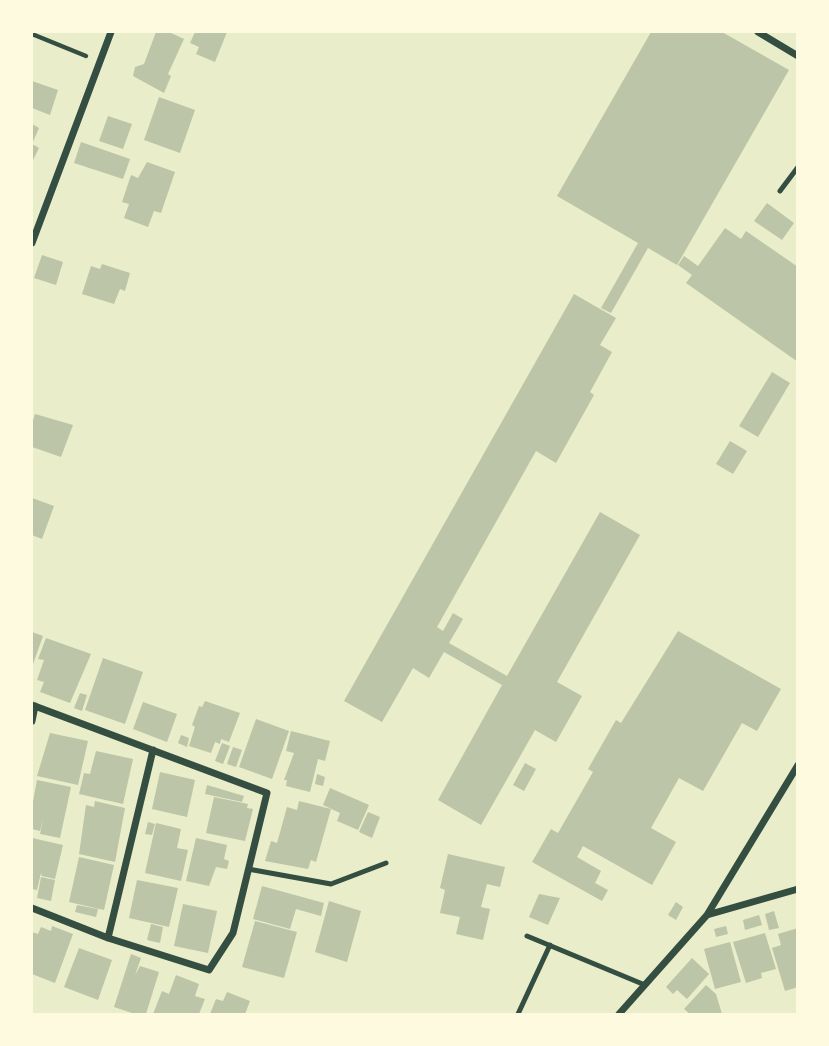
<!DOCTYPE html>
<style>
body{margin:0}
#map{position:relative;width:829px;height:1046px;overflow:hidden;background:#e9edc9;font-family:"Archivo Narrow",sans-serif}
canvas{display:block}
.frame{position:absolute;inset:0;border:33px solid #fefae0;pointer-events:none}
</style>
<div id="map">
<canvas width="829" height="1046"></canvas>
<div class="frame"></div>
</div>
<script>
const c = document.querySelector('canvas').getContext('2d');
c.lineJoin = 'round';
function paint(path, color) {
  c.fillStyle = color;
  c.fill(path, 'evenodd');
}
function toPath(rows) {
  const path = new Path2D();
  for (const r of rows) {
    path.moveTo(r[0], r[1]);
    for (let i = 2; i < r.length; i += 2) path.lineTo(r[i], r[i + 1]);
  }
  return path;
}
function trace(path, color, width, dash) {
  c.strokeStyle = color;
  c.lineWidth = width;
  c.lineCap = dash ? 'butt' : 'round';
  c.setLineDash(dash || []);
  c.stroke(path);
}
paint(toPath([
 [156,32,169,32,184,39,168,74,171,76,164,93,133,76,135,67,144,64],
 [195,32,227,32,215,62,196,54,199,47,190,43],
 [651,32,722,32,789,70,677,265,648,248,611,313,601,308,638,243,557,196],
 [32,81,58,90,50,115,32,108],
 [159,97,195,110,180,153,144,140],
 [108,116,132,124,123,149,99,141],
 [32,124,39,128,32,144,39,148,32,162],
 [81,142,130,159,123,179,74,163],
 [147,162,175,172,161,213,154,211,148,227,124,218,129,204,122,202,131,175,138,178],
 [767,203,794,223,782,240,754,221],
 [725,228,741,239,746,231,798,267,798,362,686,283,692,275,678,265,684,256,698,266],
 [42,255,63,262,56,285,34,278],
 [102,264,130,273,125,291,120,289,114,304,82,294,91,266,100,269],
 [574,294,616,318,600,345,612,352,590,392,594,395,556,463,536,451,437,627,443,631,453,613,463,619,449,643,507,676,600,512,640,535,557,682,582,696,556,742,535,730,481,825,438,800,502,685,444,652,429,678,413,668,382,722,344,701],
 [772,372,790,383,758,437,739,426],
 [35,414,73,425,61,457,32,447,32,423],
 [730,441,747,451,733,474,716,464],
 [32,498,54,506,42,539,32,535],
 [678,631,781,689,757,731,742,723,703,791,679,778,651,828,676,842,652,885,583,846,577,857,601,871,595,883,608,890,602,901,532,862,551,829,558,833,593,772,588,769,616,720,621,723],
 [32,632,43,636,32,667],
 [46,638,91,654,70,703,40,692,44,682,37,680,44,660,38,659],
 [103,658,143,672,125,724,85,710],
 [80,693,87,695,82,711,74,708],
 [205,701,240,713,229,742,221,739,220,744,215,742,211,753,189,746,195,727,192,725,199,706,202,707],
 [143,702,177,714,167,742,133,729],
 [256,719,289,731,272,779,239,767],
 [291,731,330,741,325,761,318,759,310,792,286,786,287,780,284,780,294,753,286,751],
 [50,733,88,741,78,785,37,776],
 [181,735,189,738,187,747,178,743],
 [222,743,230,746,223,764,215,761],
 [233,747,242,750,236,767,227,764],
 [96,751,133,759,123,804,79,794,84,773,90,774],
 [525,763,536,769,524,791,513,785],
 [160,772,195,780,187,817,152,809],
 [317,774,325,777,323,786,315,784],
 [37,780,71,787,60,838,40,834,43,819,40,831,32,829,32,807],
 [207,785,244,796,242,802,205,794],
 [330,788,369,805,358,830,337,821,340,813,323,805],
 [214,797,248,804,247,808,253,809,245,841,206,833],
 [95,801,125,808,115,862,79,854,86,805,94,807],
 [299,801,331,809,316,862,311,860,308,869,265,861,271,841,277,843,287,807,297,810],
 [368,812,380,817,372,838,359,832],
 [148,822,155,824,152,835,145,834],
 [156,823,181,829,177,848,188,850,181,881,145,873],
 [32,838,63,845,55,879,42,876,41,873,37,890,32,889],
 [196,838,227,845,224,859,229,861,227,869,216,867,209,886,186,881],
 [448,854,505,867,500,887,487,884,481,907,490,909,483,940,456,934,460,917,440,913,445,890,440,888],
 [79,857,114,865,104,910,69,902],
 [41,877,55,880,51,901,37,898],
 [137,880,178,888,169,927,129,918],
 [262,886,324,903,321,916,296,909,290,929,253,919],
 [539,894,560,898,548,925,529,917],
 [329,901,361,911,347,962,315,952],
 [676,902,683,907,676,920,668,915],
 [183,904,217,911,208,953,174,946],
 [77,905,98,909,96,917,75,912],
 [774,911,779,928,769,930,765,914],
 [759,915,762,925,745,930,743,920],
 [255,921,297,932,284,978,242,967],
 [151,924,163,927,160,943,147,940],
 [52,926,73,934,55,983,32,974,32,932,38,934,41,927,51,931],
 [726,926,728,934,716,937,714,929],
 [798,928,798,987,785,991,772,948,781,945,778,934],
 [765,933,776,969,761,973,762,978,746,983,733,942],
 [730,942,741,982,715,989,704,949],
 [79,948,112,960,98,1000,64,987],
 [131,954,141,958,135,975,140,966,159,972,146,1014,135,1014,114,1007],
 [692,958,709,974,687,999,677,990,673,994,666,987],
 [176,975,199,984,195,996,205,999,199,1014,153,1014,162,991,169,994],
 [706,985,716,994,722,1014,690,1014,684,1009],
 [227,992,250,1001,245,1014,210,1014,216,999,223,1001]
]), '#bcc5a7');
trace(toPath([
 [32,34,86,56]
]), '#344e41', 4.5);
trace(toPath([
 [780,191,798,167],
 [248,869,331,884,386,863],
 [527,936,645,985],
 [518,1014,550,945]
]), '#344e41', 5);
trace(toPath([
 [758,32,798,56],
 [32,243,111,32],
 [32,705,267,793,233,933,209,970,108,938,32,908],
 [32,721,35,706],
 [707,915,798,889],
 [108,938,153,750],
 [619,1014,707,915,798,765]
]), '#344e41', 7);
</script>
